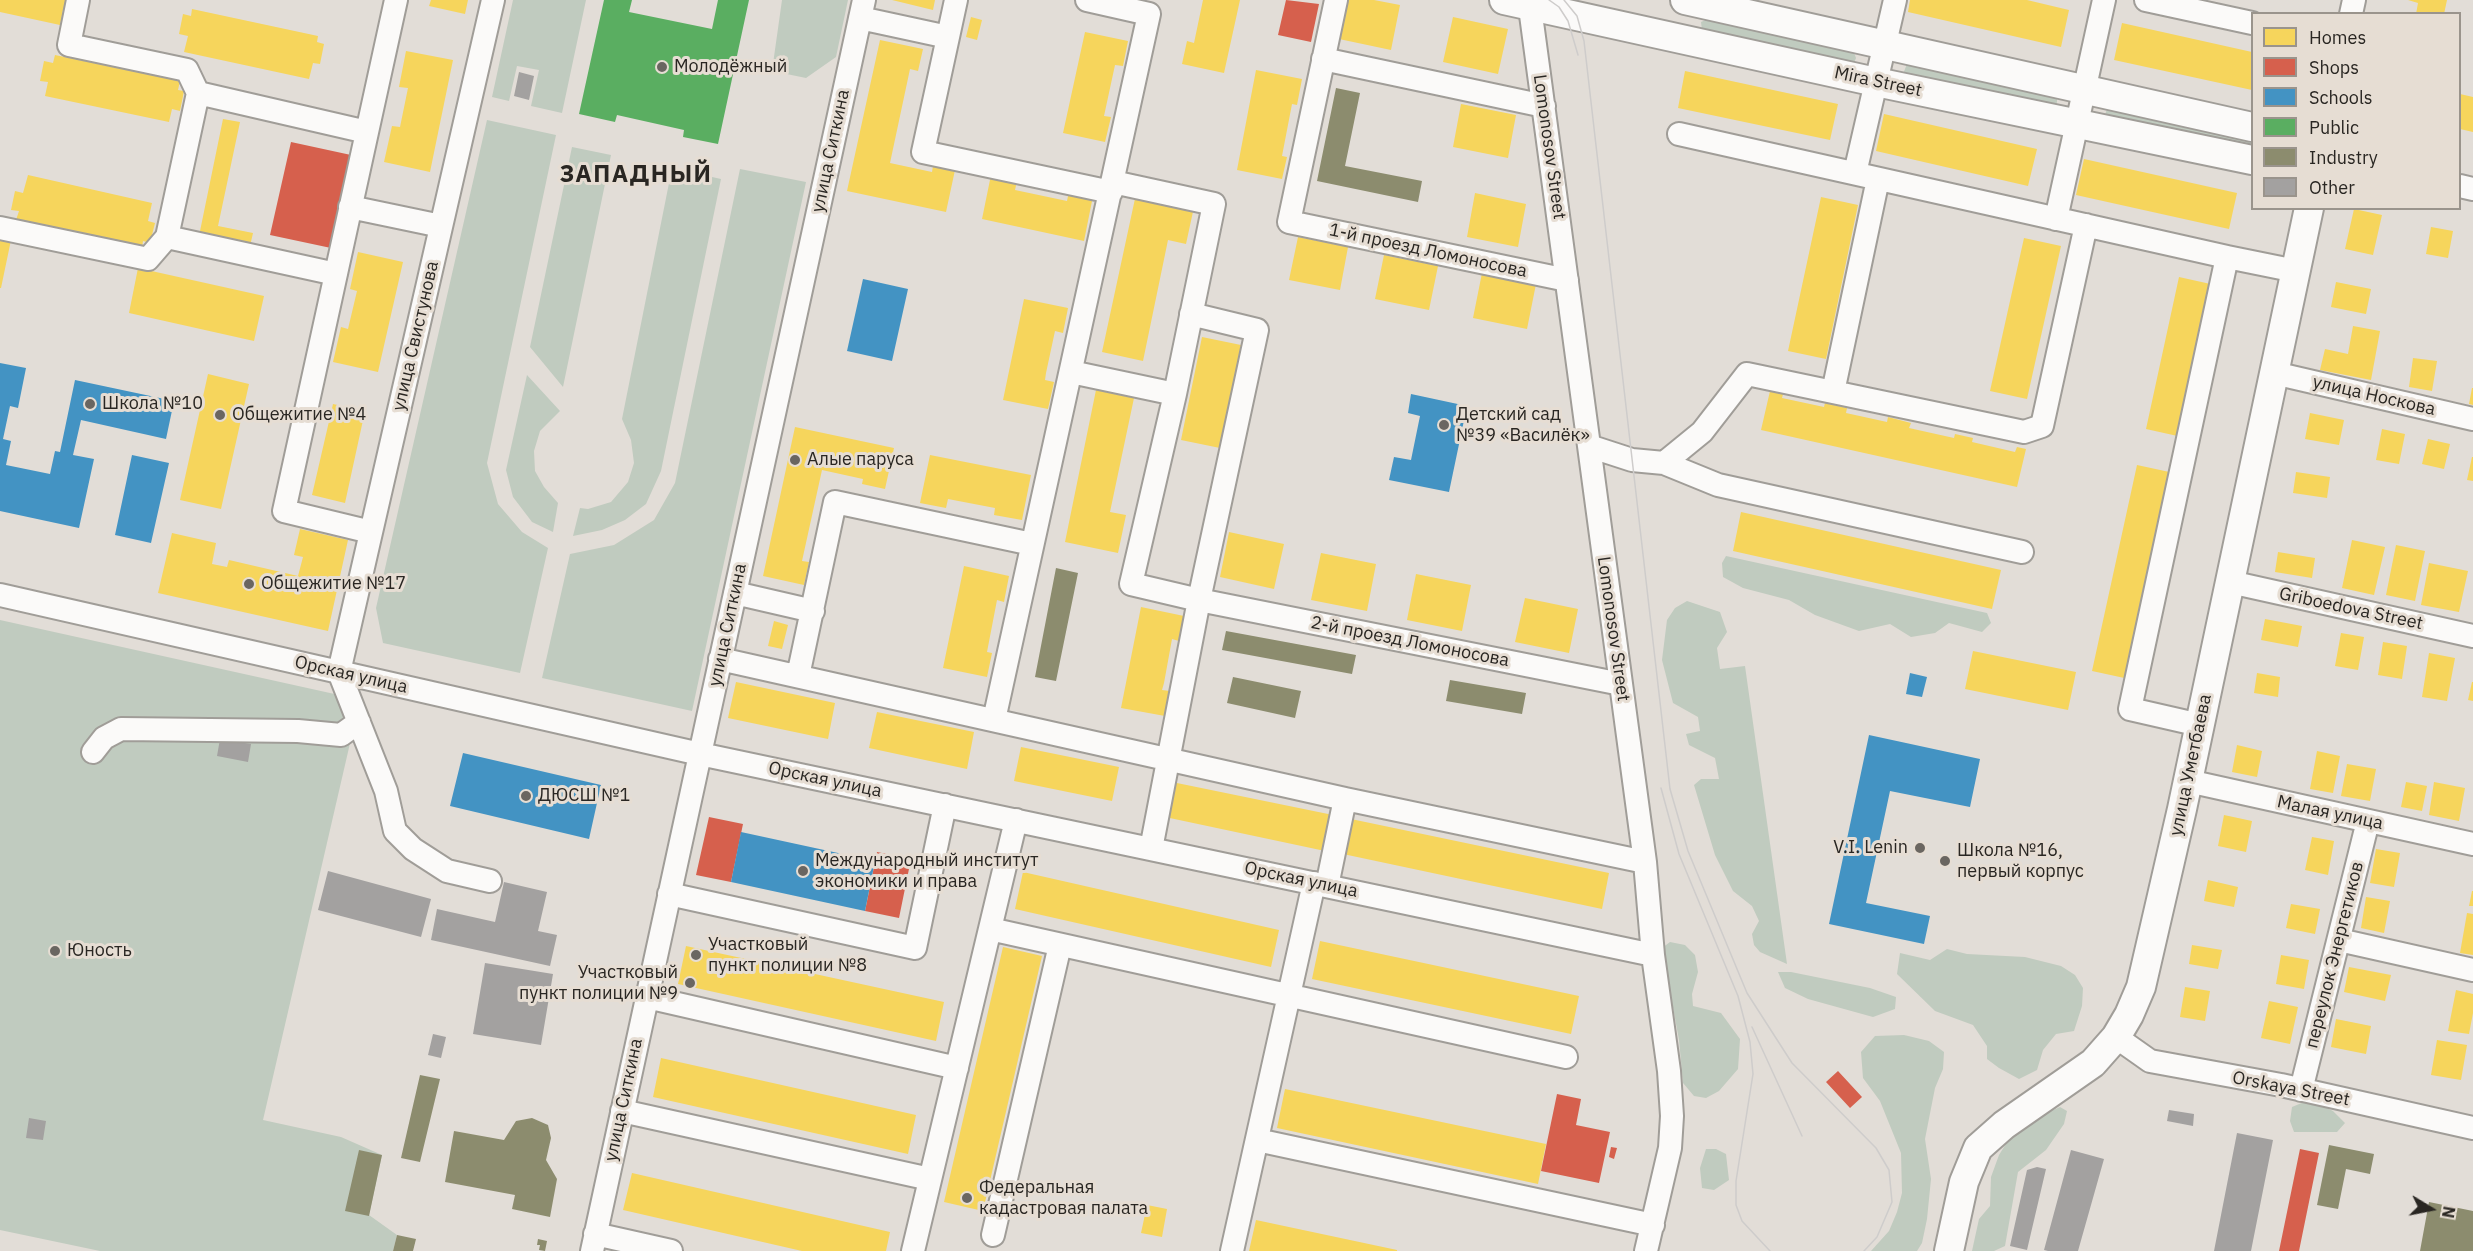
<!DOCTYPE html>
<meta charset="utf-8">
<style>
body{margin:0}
#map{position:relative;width:2473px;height:1251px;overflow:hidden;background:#e2ddd7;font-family:"IBM Plex Sans",sans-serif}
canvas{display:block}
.legend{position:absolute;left:2251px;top:12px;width:210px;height:198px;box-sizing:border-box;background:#e6ddd3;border:2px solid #9a948c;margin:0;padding:8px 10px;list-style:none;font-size:18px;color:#292622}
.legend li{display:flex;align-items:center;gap:12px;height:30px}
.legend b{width:30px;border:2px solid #9a948c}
.north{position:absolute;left:2401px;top:1179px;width:60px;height:60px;-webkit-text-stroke:4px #e6ddd3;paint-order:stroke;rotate:100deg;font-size:16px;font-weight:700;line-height:24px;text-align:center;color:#292622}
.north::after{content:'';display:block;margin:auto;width:21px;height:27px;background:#292622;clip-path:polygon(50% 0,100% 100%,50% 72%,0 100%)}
</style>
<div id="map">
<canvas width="2473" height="1251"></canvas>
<ul class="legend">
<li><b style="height:16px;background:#f6d55c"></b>Homes</li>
<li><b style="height:16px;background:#d6604d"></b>Shops</li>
<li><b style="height:16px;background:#4393c3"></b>Schools</li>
<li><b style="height:16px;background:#5aae61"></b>Public</li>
<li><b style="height:16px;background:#8c8c6e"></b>Industry</li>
<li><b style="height:16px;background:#a3a1a0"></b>Other</li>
</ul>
<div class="north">N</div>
</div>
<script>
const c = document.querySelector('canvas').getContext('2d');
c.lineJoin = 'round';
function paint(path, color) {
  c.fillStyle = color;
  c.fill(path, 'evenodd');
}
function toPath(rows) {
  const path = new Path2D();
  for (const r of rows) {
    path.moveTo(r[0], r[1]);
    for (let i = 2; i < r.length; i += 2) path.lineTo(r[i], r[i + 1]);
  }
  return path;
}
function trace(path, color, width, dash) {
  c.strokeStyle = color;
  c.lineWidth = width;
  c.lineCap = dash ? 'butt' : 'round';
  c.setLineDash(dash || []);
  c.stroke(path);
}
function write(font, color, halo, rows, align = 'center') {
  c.font = font + ' "IBM Plex Sans",sans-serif';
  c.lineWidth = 6;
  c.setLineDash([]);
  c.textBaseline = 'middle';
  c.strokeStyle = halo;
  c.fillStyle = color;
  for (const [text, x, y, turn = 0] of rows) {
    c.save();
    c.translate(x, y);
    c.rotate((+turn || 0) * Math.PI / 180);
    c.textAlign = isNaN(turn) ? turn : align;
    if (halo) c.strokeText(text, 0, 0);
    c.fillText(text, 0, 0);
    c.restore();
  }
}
paint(toPath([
 [513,0,586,0,562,113,531,106,539,70,517,66,509,101,492,97],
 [782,0,848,0,836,57,806,78,772,71],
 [1710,18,1853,50,1856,58,1854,63,1702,30,1701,22],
 [1907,64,2057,97,2057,102,2055,107,1903,74],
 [2108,107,2252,136,2252,152,2104,117],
 [487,120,556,135,487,463,498,504,522,532,548,548,520,673,383,643,376,608],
 [572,147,611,155,563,387,530,347],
 [672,168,721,179,661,471,646,504,625,520,602,530,573,536,580,508,588,509,611,502,628,482,634,463,631,440,622,419],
 [740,169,806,182,692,711,542,678,570,554,614,545,654,520,675,483],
 [527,375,560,411,540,431,534,451,535,471,544,487,558,503,553,532,532,522,513,497,506,470],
 [1726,556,1987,613,1991,623,1982,632,1949,623,1935,633,1911,637,1890,624,1859,631,1815,615,1789,600,1743,588,1723,577,1722,563],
 [1687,601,1720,612,1727,632,1717,648,1720,669,1745,666,1787,964,1760,952,1754,945,1752,934,1759,921,1752,906,1733,891,1715,855,1694,785,1701,779,1719,779,1715,758,1689,745,1686,734,1700,731,1698,717,1673,703,1662,660,1667,620,1675,608],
 [0,620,339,695,354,726,263,1120,341,1137,382,1155,369,1215,397,1235,393,1251,100,1251,0,1230],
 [1670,942,1685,945,1695,955,1698,972,1692,994,1693,1006,1721,1013,1740,1039,1738,1069,1719,1091,1706,1098,1694,1096,1683,1083,1679,1040,1662,948],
 [1947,949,1967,954,2025,957,2061,966,2075,975,2083,988,2082,1006,2074,1031,2056,1034,2043,1050,2037,1070,2019,1079,1999,1068,1987,1059,1987,1046,1973,1025,1935,1011,1897,974,1900,953,1930,960],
 [1778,972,1791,972,1870,988,1896,997,1895,1009,1873,1017,1808,999,1785,988],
 [1904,1035,1929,1041,1944,1052,1943,1069,1935,1088,1925,1139,1931,1179,1927,1219,1922,1243,1917,1251,1871,1251,1889,1231,1897,1212,1902,1193,1901,1153,1880,1101,1863,1078,1861,1052,1875,1036],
 [2304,1102,2321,1105,2333,1111,2345,1123,2337,1132,2294,1132,2290,1121,2292,1107],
 [2060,1107,2067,1111,2064,1124,2046,1150,2018,1172,2005,1246,1994,1251,1972,1251,1979,1219,1990,1206,1991,1177,1999,1155,2009,1139,2033,1119],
 [1706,1149,1716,1149,1726,1154,1727,1163,1729,1180,1714,1190,1702,1188,1700,1168]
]), '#c0cbbf');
paint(toPath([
 [0,0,73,0,70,12,63,10,60,25,0,12],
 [431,0,468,0,465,14,429,6],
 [892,0,935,0,933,10],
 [1203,0,1240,0,1224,73,1182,64,1187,41,1194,43],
 [1347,0,1374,0,1400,5,1391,50,1339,39],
 [1910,0,2027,0,2069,10,2061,47,1908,12],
 [2408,0,2447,0,2444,14,2416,14,2418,3],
 [192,9,318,36,317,42,324,44,320,64,313,63,309,79,184,52,188,36,179,34,183,14,191,16],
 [971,17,982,20,977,40,966,37],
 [1453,17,1508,29,1498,74,1443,62],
 [2122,23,2252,52,2252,90,2114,60],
 [1085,32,1128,41,1123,66,1115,65,1104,116,1111,117,1105,142,1063,133],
 [880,40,923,49,918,71,910,69,890,163,932,172,933,166,955,170,946,212,847,191],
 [406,51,453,60,430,172,384,162,392,126,400,127,408,88,399,87],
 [55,55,180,81,178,90,184,91,180,111,172,109,169,122,45,96,48,82,40,81,44,61,53,63],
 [1256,70,1302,79,1297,105,1292,104,1282,156,1287,157,1282,179,1237,170],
 [1685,71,1838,104,1830,140,1678,108],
 [2460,94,2473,97,2473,132,2460,129],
 [1461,104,1516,115,1508,158,1453,147],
 [1884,114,2037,149,2028,186,1876,151],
 [223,119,240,122,218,226,253,233,250,246,199,236],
 [2084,159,2237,193,2229,229,2076,195],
 [28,175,152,203,148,221,155,223,150,243,143,241,142,248,16,220,19,211,11,210,15,191,23,193],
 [991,175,1017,181,1015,190,1067,201,1069,191,1093,196,1084,241,982,219],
 [1475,193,1526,204,1518,247,1467,237],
 [1136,194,1194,207,1186,244,1168,240,1143,361,1102,352],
 [1821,197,1858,205,1826,359,1788,351],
 [2354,209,2382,215,2373,255,2345,249],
 [2431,227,2453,231,2448,258,2426,254],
 [1298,237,1348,247,1340,290,1289,280],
 [0,238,11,240,1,288,0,288],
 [2024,238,2061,246,2027,399,1990,391],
 [358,252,403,262,378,372,333,362,341,327,348,329,357,291,350,289],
 [1384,255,1438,266,1429,310,1375,299],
 [138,268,264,296,254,341,129,313],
 [1482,273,1536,284,1527,329,1473,318],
 [2179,277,2215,285,2182,437,2146,429],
 [2336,282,2371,289,2366,314,2331,307],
 [1024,299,1068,308,1063,333,1055,331,1046,373,1045,380,1054,382,1048,409,1003,400],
 [2353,326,2380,331,2371,380,2320,370,2325,349,2348,354],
 [1202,337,1241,345,1220,448,1181,440],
 [2413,358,2437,361,2432,391,2409,387],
 [208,374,249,384,221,509,180,500],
 [2472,388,2473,388,2473,405,2469,404],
 [1096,390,1134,398,1110,512,1126,515,1118,553,1065,542],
 [1770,391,1783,394,1782,398,1824,407,1825,403,1847,408,1846,413,1887,422,1888,417,1911,423,1909,428,1954,438,1955,434,1973,438,1972,442,2015,452,2017,447,2026,449,2017,487,1761,430],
 [333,404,365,411,345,503,312,495],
 [2310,413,2344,420,2339,445,2305,439],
 [795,427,894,448,885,489,862,484,863,479,822,470,802,561,809,562,804,585,763,576],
 [2382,429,2405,434,2399,464,2376,460],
 [2428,439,2450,444,2444,469,2422,464],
 [930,455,1031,475,1022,520,994,515,995,508,948,499,946,508,920,503],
 [2472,457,2473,457,2473,481,2467,480],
 [2137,465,2174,473,2129,679,2092,671],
 [2296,472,2330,477,2327,498,2293,493],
 [1741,512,2001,570,1992,609,1733,551],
 [300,529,348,540,328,631,158,593,172,533,216,543,212,564,227,567,229,560,298,576,303,557,294,555],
 [1229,532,1284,544,1274,589,1220,577],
 [2352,540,2385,547,2374,595,2342,588],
 [2396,545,2425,551,2415,601,2386,595],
 [2278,552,2315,558,2312,578,2275,572],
 [1321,553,1376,564,1367,611,1311,600],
 [2429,563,2468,571,2459,612,2421,605],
 [964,566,1009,576,1004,602,997,600,987,652,992,653,987,677,943,668],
 [1416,574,1471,585,1462,631,1407,620],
 [1525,598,1578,609,1569,653,1515,642],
 [1141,607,1184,616,1179,641,1172,639,1164,683,1162,690,1170,691,1165,716,1121,708],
 [2265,619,2302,626,2298,647,2261,640],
 [774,621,788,625,782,649,768,646],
 [2341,633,2364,637,2358,670,2335,666],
 [2383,642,2407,646,2402,679,2378,675],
 [1973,651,2076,672,2068,710,1965,689],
 [2429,653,2455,658,2447,701,2422,697],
 [2257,673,2280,677,2278,697,2254,693],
 [736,682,835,703,828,739,728,718],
 [2472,682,2473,682,2473,701,2468,700],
 [877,712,974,732,967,769,869,748],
 [2237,745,2262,751,2257,777,2232,772],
 [1021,747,1119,767,1112,801,1014,781],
 [2317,751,2340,756,2333,793,2310,789],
 [2347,764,2376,769,2370,801,2341,796],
 [1172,782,1333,815,1325,851,1165,817],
 [2406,782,2427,786,2422,811,2401,807],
 [2434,782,2465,788,2459,821,2429,815],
 [2224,815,2252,821,2246,852,2218,846],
 [1351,819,1609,873,1602,909,1343,854],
 [2312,837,2334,841,2328,875,2305,870],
 [2376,849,2400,853,2394,887,2370,883],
 [1023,872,1279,930,1271,967,1015,909],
 [2208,880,2238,887,2234,907,2204,901],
 [2472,891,2473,891,2473,906,2469,906],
 [2366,897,2390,901,2384,933,2361,928],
 [2291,904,2320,909,2315,934,2286,928],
 [2467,913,2473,914,2473,955,2460,953],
 [1320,941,1579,996,1571,1034,1312,979],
 [2192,945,2222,950,2218,969,2189,964],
 [686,946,944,1002,936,1041,678,984],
 [1003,947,1042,956,983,1211,944,1202],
 [2281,955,2309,960,2304,989,2276,984],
 [2349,967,2391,975,2385,1001,2344,992],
 [2185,987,2210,991,2205,1021,2180,1017],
 [2456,990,2473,994,2473,1013,2469,1034,2448,1031],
 [2269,1001,2298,1007,2290,1044,2261,1038],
 [2336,1019,2371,1026,2366,1054,2331,1047],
 [2437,1040,2467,1045,2461,1080,2431,1075],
 [661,1058,916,1115,908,1154,653,1097],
 [1285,1089,1546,1144,1538,1184,1277,1128],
 [632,1173,890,1232,886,1251,802,1251,623,1210],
 [1147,1205,1167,1209,1162,1237,1141,1233],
 [1256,1220,1397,1250,1397,1251,1249,1251]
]), '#f6d55c');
paint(toPath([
 [1286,0,1319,4,1311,42,1278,35],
 [291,142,351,155,331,248,270,235],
 [709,817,743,824,731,882,696,875],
 [877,852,911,859,899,918,865,911],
 [1838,1071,1862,1097,1850,1108,1826,1082],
 [1557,1094,1581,1099,1576,1125,1610,1132,1599,1183,1541,1171],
 [1611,1147,1617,1148,1614,1159,1609,1157],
 [2300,1149,2319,1153,2299,1251,2279,1251]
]), '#d6604d');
paint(toPath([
 [863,279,908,289,892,361,847,351],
 [0,363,26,368,18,408,10,406,3,439,11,441,6,465,50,474,55,451,60,452,75,380,174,401,166,439,81,420,73,455,94,459,79,528,0,511],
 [1411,394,1467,406,1449,492,1389,480,1394,457,1411,460,1420,416,1408,413],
 [132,455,169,463,151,543,115,535],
 [1910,673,1927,677,1922,697,1906,694],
 [1869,735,1980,759,1970,807,1890,791,1866,903,1930,916,1924,944,1829,924],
 [463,753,601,785,589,839,450,806],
 [741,832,875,861,865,911,731,882]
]), '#4393c3');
paint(toPath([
 [604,0,632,0,629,12,712,29,718,0,749,0,718,144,683,137,684,130,617,115,615,122,579,114]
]), '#5aae61');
paint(toPath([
 [1336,88,1360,93,1345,166,1422,181,1418,202,1317,181],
 [1056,568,1078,573,1056,681,1035,677],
 [1226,631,1356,655,1352,674,1222,650],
 [1233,677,1301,691,1295,718,1227,703],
 [1450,680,1526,693,1522,714,1446,701],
 [420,1075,440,1079,420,1162,401,1158],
 [532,1118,548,1125,551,1138,546,1160,557,1179,550,1217,512,1209,515,1195,445,1182,454,1131,504,1140,516,1121],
 [2329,1145,2374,1154,2370,1174,2346,1169,2338,1209,2317,1205],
 [359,1150,382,1155,369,1216,345,1211],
 [2429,1202,2473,1211,2473,1251,2420,1251],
 [397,1235,416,1239,413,1251,393,1251],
 [538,1239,547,1241,545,1251,539,1250,540,1245,537,1245]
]), '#8c8c6e');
paint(toPath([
 [519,72,534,76,529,100,514,96],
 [220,739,251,744,248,762,217,756],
 [328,871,431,899,421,937,318,910],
 [504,882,547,892,538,931,557,935,550,966,431,940,437,909,495,922],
 [485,963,553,974,541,1045,473,1034],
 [433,1034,446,1037,441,1058,428,1055],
 [2169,1110,2194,1114,2193,1126,2167,1121],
 [29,1118,46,1121,43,1140,26,1138],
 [2237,1133,2273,1140,2251,1251,2214,1251],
 [2071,1150,2104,1159,2078,1251,2048,1251,2044,1250],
 [2037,1167,2046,1169,2027,1250,2010,1246,2027,1170]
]), '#a3a1a0');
const minor = toPath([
 [78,0,69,45,187,70,198,93,367,132],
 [1336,0,1289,222,1567,280],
 [1529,0,1645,862,1653,955,1669,1071,1672,1116,1670,1148,1646,1251],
 [2146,0,2252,23],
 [2351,14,2354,0],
 [860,18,948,37,956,0],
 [948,37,923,152,1111,192],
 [1323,59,1544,106],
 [1679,134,2227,257,2130,709,2200,725],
 [1855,173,1895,0],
 [2460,186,2473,189],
 [350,207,441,226],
 [2056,219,2104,0],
 [0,228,148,259,167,237,336,274],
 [167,237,198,93],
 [2227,257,2296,271],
 [1071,372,1175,394,1214,204,1113,182],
 [2274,373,2473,419],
 [1833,392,1878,179],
 [1175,394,1131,584,1199,600,1257,330,1191,314],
 [1589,446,1632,460,1664,463,1718,485,2022,552],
 [1664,463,1702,432,1747,374,2024,432,2042,426,2086,225],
 [371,532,284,511,396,0],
 [2230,582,2473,636],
 [735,593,813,611],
 [0,595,700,754,1653,955],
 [720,659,1345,799,1327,886],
 [798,676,835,502,1032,544],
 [994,720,1149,14,1087,0],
 [93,752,104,738,121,729,298,731,341,735,359,722],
 [2188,781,2473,844],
 [1345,799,1645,862],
 [1151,849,1199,600,1621,684],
 [490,881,447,871,413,849,395,831,386,791,339,672,493,0],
 [669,894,915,948,945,805],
 [990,929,1566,1057],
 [2339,940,2473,970],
 [647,997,957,1068],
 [2116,1037,2150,1061,2281,1085,2473,1128],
 [2301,1090,2368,821],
 [622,1111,930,1179],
 [1257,1140,1653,1225],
 [595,1234,671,1251],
 [993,1235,1060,945],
 [592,1251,864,0],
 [913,1251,1016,820],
 [1232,1251,1314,883]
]);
const major = toPath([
 [1504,0,1876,82,2252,160],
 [1685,0,2252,127],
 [1949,1251,1964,1182,1978,1148,2004,1125,2093,1063,2116,1037,2129,1015,2141,987,2182,809,2309,208]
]);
trace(minor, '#a09d98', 26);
trace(major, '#a09d98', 32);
trace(minor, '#fbfaf9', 22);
trace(major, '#fbfaf9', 28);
trace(toPath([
 [1549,0,1559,7,1568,21,1578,55],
 [1564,0,1577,16,1584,41,1670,789,1688,851,1747,993,1792,1063,1876,1148,1889,1170,1892,1202,1877,1237,1864,1251],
 [1661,788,1679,854,1738,996,1750,1042,1753,1074,1736,1181,1736,1205,1742,1221,1770,1251],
 [1752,1027,1802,1136]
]), '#cecccb', 1.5);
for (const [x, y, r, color] of [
 [662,67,6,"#6a6661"],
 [90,404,6,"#6a6661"],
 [220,415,6,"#6a6661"],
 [1444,425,6,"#6a6661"],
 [795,460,6,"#6a6661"],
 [249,584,6,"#6a6661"],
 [526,796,6,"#6a6661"],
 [1920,848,6,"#6a6661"],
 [1945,861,6,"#6a6661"],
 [803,871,6,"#6a6661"],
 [55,951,6,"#6a6661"],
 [696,955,6,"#6a6661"],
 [690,983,6,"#6a6661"],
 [967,1198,6,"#6a6661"]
]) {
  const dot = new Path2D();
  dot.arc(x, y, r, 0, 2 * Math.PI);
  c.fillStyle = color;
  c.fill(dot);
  trace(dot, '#e6ddd3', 2);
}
write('18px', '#292622', '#e6ddd3', [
 ["Молодёжный",674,67],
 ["Школа №10",102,404],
 ["Общежитие №4",232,415],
 ["Детский сад",1456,415],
 ["№39 «Василёк»",1456,436],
 ["Алые паруса",807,460],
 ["Общежитие №17",261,584],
 ["ДЮСШ №1",538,796],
 ["V.I. Lenin",1908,848,"right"],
 ["Школа №16,",1957,851],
 ["первый корпус",1957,872],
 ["Международный институт",815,861],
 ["экономики и права",815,882],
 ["Участковый",708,945],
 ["пункт полиции №8",708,966],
 ["Юность",67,951],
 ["Участковый",678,973,"right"],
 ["пункт полиции №9",678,994,"right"],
 ["Федеральная",979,1188],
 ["кадастровая палата",979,1209]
], 'left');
write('18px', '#292622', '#e6ddd3', [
 ["Mira Street",1878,82,12],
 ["Lomonosov Street",1549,147,82],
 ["улица Ситкина",831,151,-78],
 ["1-й проезд Ломоносова",1428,251,12],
 ["улица Свистунова",416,336,-77],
 ["улица Носкова",2374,396,13],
 ["Griboedova Street",2351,609,12],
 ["улица Ситкина",728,625,-78],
 ["Lomonosov Street",1613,629,82],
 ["2-й проезд Ломоносова",1410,642,11],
 ["Орская улица",351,675,13],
 ["улица Уметбаева",2191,765,-78],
 ["Орская улица",825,780,12],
 ["Малая улица",2330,813,12],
 ["Орская улица",1301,880,12],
 ["переулок Энергетиков",2335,955,-76],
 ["Orskaya Street",2291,1089,11],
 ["улица Ситкина",624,1100,-78]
]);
c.letterSpacing = '1.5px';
write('bold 24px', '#292622', '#e6ddd3', [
 ["ЗАПАДНЫЙ",636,175]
]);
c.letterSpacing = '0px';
</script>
